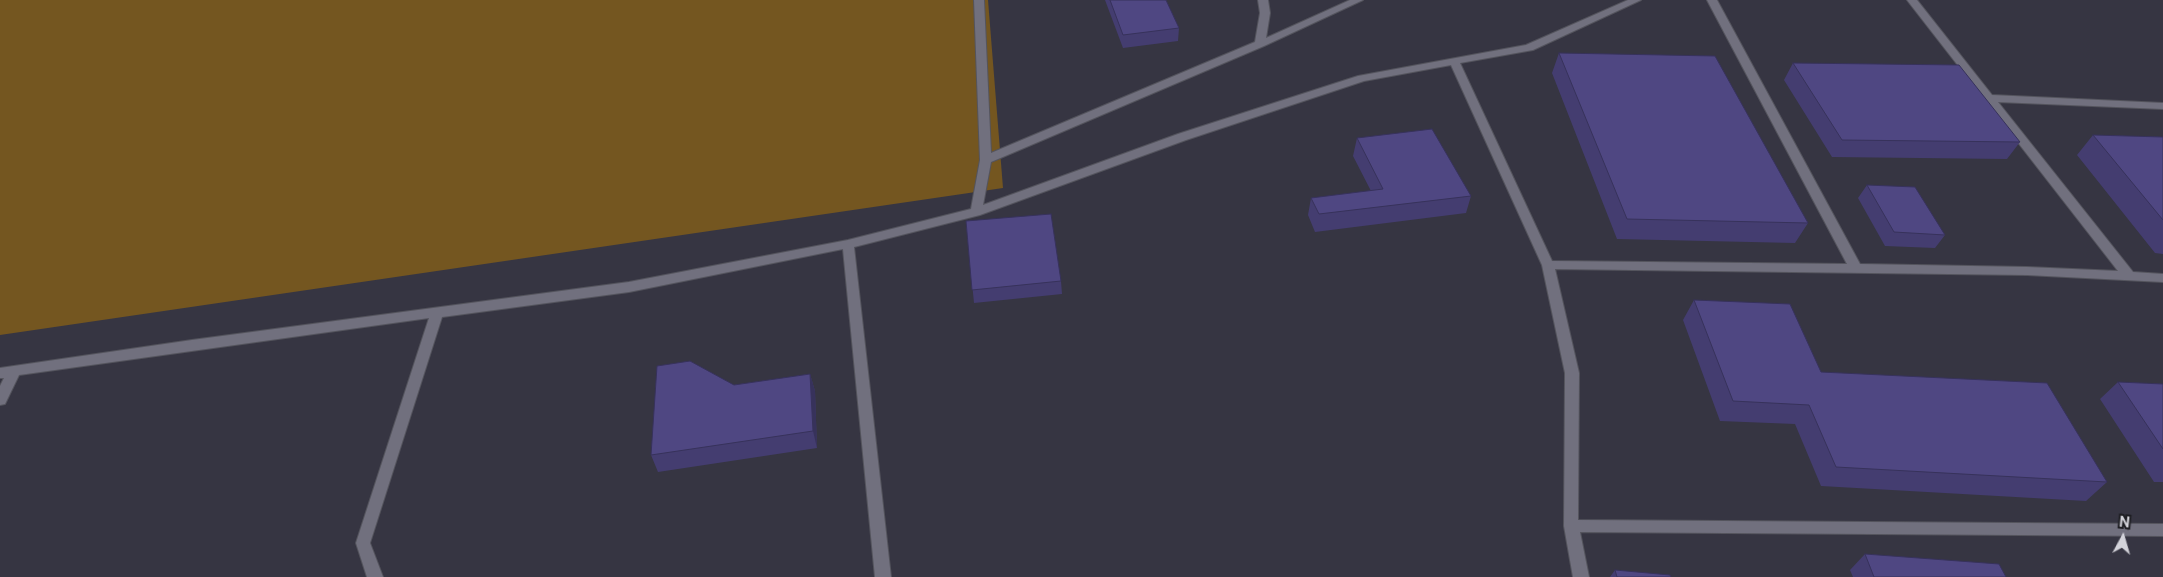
<!DOCTYPE html>
<style>
body{margin:0}
#map{position:relative;width:2163px;height:577px;overflow:hidden;background:#363542;font-family:"Public Sans",sans-serif}
canvas{display:block}
.north{position:absolute;left:2098px;top:512px;width:50px;height:50px;-webkit-text-stroke:4px #1e1e23;paint-order:stroke;rotate:6deg;font-size:14px;font-weight:700;line-height:20px;text-align:center;color:#d3d3da}
.north::after{content:'';display:block;margin:auto;width:18px;height:22px;background:#d3d3da;clip-path:polygon(50% 0,100% 100%,50% 72%,0 100%)}
</style>
<div id="map">
<canvas width="2163" height="577"></canvas>
<div class="north">N</div>
</div>
<script>
const c = document.querySelector('canvas').getContext('2d');
c.lineJoin = 'round';
function paint(path, color) {
  c.fillStyle = color;
  c.fill(path, 'evenodd');
}
function toPath(rows) {
  const path = new Path2D();
  for (const r of rows) {
    path.moveTo(r[0], r[1]);
    for (let i = 2; i < r.length; i += 2) path.lineTo(r[i], r[i + 1]);
  }
  return path;
}
function trace(path, color, width, dash) {
  c.strokeStyle = color;
  c.lineWidth = width;
  c.lineCap = dash ? 'butt' : 'round';
  c.setLineDash(dash || []);
  c.stroke(path);
}
paint(toPath([
 [0,0,988,0,1003,188,0,335]
]), '#745620');
const minor = toPath([
 [974,0,984,0,991,153,1255,42,1260,13,1258,0,1268,0,1270,13,1266,38,1350,0,1363,0,1264,46,991,162,983,205,1178,134,1358,76,1526,45,1628,0,1641,0,1533,50,1460,63,1552,261,1847,264,1707,0,1717,0,1860,264,2027,267,2118,271,1907,0,1917,0,1992,95,2163,103,2163,109,1998,102,2133,272,2163,274,2163,282,2027,275,1555,269,1579,373,1578,520,2163,524,2163,536,1580,532,1589,577,1573,577,1564,526,1565,373,1542,265,1451,65,1364,81,1186,140,980,215,854,247,891,577,875,577,843,249,629,292,442,317,370,543,383,577,367,577,356,543,429,318,19,375,5,404,0,405,0,386,4,378,0,378,0,368,192,340,629,282,848,240,971,209,980,160,974,0]
]);
trace(minor, '#54545d', 2);
paint(minor, '#71707e');
paint(toPath([
 [1105,0,1166,0,1179,28,1178,41,1123,48],
 [1559,53,1808,223,1795,243,1617,239,1552,73],
 [1793,63,2020,142,2007,159,1832,157,1784,80],
 [2093,135,2163,137,2163,254,2155,253,2077,155],
 [1357,138,1471,196,1466,213,1315,232,1308,215,1311,198,1371,191,1353,156],
 [1867,185,1945,235,1935,248,1885,246,1858,198],
 [966,221,1061,281,1062,294,974,303],
 [1694,300,1821,372,2107,482,2086,501,1821,486,1795,424,1720,421,1683,320],
 [810,374,815,391,817,448,658,472,651,455,734,385],
 [2118,382,2163,384,2163,482,2154,482,2100,399],
 [1865,554,2006,577,1853,577,1850,570],
 [1615,570,1671,577,1610,577]
]), '#443d70');
paint(toPath([
 [810,374,815,391,817,448,813,431]
]), '#37325b');
const building = toPath([
 [1110,0,1166,0,1179,28,1123,35,1110,0],
 [1559,53,1715,56,1808,223,1627,219,1559,53],
 [1793,63,1959,65,2020,142,1842,140,1793,63],
 [1432,129,1471,196,1319,214,1311,198,1383,189,1357,138,1432,129],
 [2093,135,2163,137,2163,220,2093,135],
 [1867,185,1915,187,1945,235,1894,232,1867,185],
 [1051,214,1061,281,972,290,966,221,1051,214],
 [1694,300,1790,304,1821,372,2047,383,2107,482,1836,467,1809,405,1733,401,1694,300],
 [690,361,734,385,810,374,813,431,651,455,657,366,690,361],
 [2118,382,2163,384,2163,449,2118,382],
 [1865,554,1999,564,2006,577,1874,577,1865,554],
 [1615,570,1670,575,1671,577,1617,577,1615,570]
]);
paint(building, '#4f4782');
trace(building, '#37325b', 1);
</script>
